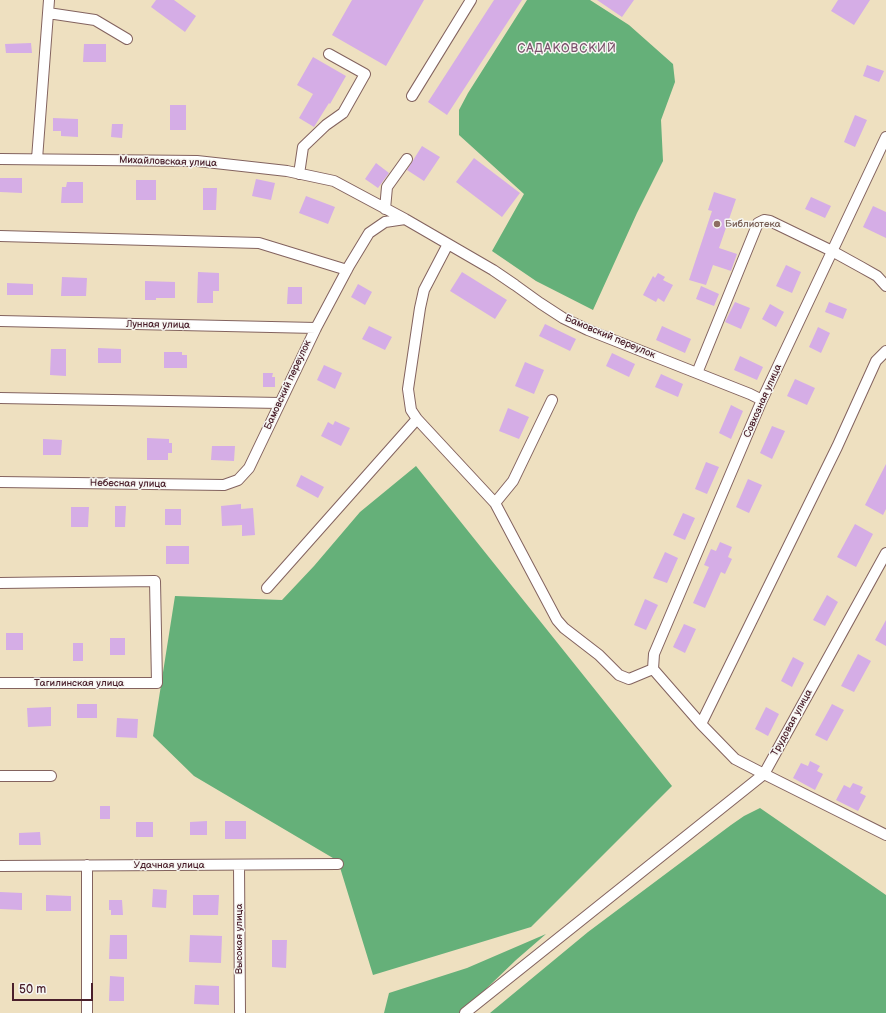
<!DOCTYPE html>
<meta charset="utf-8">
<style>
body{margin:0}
#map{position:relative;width:886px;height:1013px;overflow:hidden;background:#eee0c0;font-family:"Balsamiq Sans",sans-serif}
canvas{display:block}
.scale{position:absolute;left:12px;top:983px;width:81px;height:18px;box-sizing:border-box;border:2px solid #4a1f2b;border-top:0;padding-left:5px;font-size:12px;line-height:14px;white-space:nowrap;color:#4a1f2b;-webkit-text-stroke:3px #f6f6f2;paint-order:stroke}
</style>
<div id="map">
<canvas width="886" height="1013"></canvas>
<div class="scale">50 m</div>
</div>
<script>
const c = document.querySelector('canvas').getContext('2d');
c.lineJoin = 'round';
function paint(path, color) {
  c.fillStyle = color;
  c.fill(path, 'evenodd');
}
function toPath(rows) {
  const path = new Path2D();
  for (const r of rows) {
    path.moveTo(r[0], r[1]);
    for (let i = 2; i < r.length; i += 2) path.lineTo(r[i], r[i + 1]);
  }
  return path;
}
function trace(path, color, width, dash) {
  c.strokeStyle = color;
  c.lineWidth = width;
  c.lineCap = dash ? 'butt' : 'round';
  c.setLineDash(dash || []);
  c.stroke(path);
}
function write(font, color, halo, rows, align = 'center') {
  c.font = font + ' "Balsamiq Sans",sans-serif';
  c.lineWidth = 3;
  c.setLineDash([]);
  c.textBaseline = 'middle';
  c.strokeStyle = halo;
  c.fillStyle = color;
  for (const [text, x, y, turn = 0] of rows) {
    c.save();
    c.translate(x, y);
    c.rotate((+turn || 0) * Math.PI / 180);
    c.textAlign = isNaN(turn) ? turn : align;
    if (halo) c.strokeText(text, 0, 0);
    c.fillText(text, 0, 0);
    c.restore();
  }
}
paint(toPath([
 [527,0,590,0,629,25,673,64,675,82,661,120,663,161,637,213,593,310,536,281,492,251,524,194,459,135,459,110,468,93],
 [416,466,672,786,531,927,373,975,338,861,194,776,153,736,175,596,282,600,314,566,360,512],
 [760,808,886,895,886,1013,490,1013,588,932,731,825,744,816],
 [546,934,516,960,461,1013,384,1013,389,993,467,968]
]), '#65b079');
paint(toPath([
 [156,0,174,0,196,16,185,32,151,7],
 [352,0,424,0,386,66,332,35],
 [494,0,522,0,447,115,428,102],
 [597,0,634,0,622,17],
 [838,0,870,0,854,25,831,11],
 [31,43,32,53,6,53,5,44],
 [84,44,106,44,106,62,83,62],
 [313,57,346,76,330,104,329,103,314,127,299,118,313,94,297,85],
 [867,65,884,71,879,82,863,76],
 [170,105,186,105,186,130,170,130],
 [855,115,867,120,855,147,844,142],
 [53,118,78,119,78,137,61,136,61,131,53,131],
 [112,124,123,124,122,138,111,137],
 [422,146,440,157,424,181,407,170],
 [474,158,520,193,502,217,456,182],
 [376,163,389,173,378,188,365,179],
 [0,178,22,178,22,193,0,192],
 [256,179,275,183,271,200,252,196],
 [136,180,156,180,156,200,136,200],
 [67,182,83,182,83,203,61,203,62,187,66,187],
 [203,188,217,188,216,210,203,210],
 [714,192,736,199,719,248,737,254,731,271,713,265,706,285,689,280,712,211,708,210],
 [306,196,335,207,328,224,299,213],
 [811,197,831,206,825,218,805,209],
 [873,206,886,212,886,238,863,227],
 [786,265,801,272,792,293,776,286],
 [198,272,219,273,219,291,213,291,213,303,197,303],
 [462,272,507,300,495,319,450,291],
 [658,273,665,277,663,280,673,285,664,302,658,298,656,302,643,295,653,276,655,278],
 [62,277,87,278,86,296,61,296],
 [145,281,175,282,175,298,156,298,156,300,145,300],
 [7,283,33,284,33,295,7,295],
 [358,284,372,292,365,305,351,297],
 [701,286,719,294,714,306,696,299],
 [288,287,302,287,302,304,287,304],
 [735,302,750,308,741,329,725,322],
 [829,302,847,309,843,319,825,312],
 [770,304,784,312,776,327,762,319],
 [545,324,576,339,570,351,539,336],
 [369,326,392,337,385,350,362,339],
 [662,326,691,339,685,353,656,340],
 [818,327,830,333,821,353,809,347],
 [98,348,121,349,121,363,98,363],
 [51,349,66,349,66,376,50,375],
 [164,352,182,352,182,355,187,355,187,368,164,368],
 [612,353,635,364,629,377,606,366],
 [740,356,763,367,757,380,734,370],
 [525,362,544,370,534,394,515,386],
 [324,365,342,373,335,389,317,380],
 [263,373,273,373,272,377,275,377,275,387,263,387],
 [661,374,683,384,678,397,655,387],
 [795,379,815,388,807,405,787,396],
 [731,405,743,411,731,439,719,433],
 [508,408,529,417,519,439,499,431],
 [335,421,350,428,341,446,321,436,328,422,333,425],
 [772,426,785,431,772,459,760,453],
 [147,438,169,439,169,443,172,443,172,453,168,453,168,460,147,460],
 [43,439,62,440,61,455,43,455],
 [212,446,235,446,234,461,211,460],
 [706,462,719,467,707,494,695,489],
 [886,464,886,509,883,515,865,505],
 [301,475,324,487,318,498,296,486],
 [748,479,762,485,749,513,736,507],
 [241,504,241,509,253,508,255,535,242,536,242,525,222,526,221,506],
 [115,506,126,506,125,527,115,527],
 [71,507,89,507,88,527,71,527],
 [165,509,181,509,181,525,165,525],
 [683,513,695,518,685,540,673,535],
 [855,524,873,534,856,567,837,557],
 [720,542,732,547,728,557,732,559,725,574,721,572,705,608,693,603,709,567,704,565,711,549,716,551],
 [166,546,189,546,189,564,166,564],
 [665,552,678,558,667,583,653,578],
 [827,595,838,602,825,626,813,620],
 [645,599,658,605,646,630,634,625],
 [886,620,886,646,875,640],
 [684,624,696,629,685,653,673,647],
 [6,633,23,633,23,650,6,650],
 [110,638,125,638,125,655,110,655],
 [73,643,83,643,83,661,73,661],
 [858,654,871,661,854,692,841,686],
 [793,657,804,663,792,687,781,681],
 [77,704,97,704,97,718,77,718],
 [832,704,844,710,827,741,815,735],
 [51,707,51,726,28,727,27,708],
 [766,707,779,714,768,736,755,729],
 [117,718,138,719,137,738,116,737],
 [810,761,820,766,817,771,823,774,815,790,793,778,801,763,808,766],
 [853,783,863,787,860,793,866,796,858,811,836,800,844,785,850,788],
 [100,806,110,806,110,819,100,819],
 [207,821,207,835,190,835,190,822],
 [225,821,246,821,246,839,225,839],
 [136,822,153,822,153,837,136,837],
 [40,832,41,845,19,845,19,833],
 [153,889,167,890,166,908,152,907],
 [0,892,22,893,22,910,0,909],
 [46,895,71,896,71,911,46,911],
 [193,895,219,895,218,915,193,915],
 [109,900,122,900,123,915,111,915,111,910,109,910],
 [110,935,127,935,127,959,109,959],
 [190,935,222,936,221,963,189,962],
 [272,940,287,940,286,968,272,967],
 [110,976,124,977,124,1001,109,1001],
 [195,985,219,986,219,1005,194,1004]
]), '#d5ade6');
const minor = toPath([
 [48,13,95,20,127,39],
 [412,96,471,0],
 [0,159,197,161,287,171,334,181,405,219,493,270,515,285,540,303,563,318,588,330,750,394,762,400],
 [37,159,49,0],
 [299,174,303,147,326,125,343,113,365,74,329,54],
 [385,209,387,187,407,159],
 [0,236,259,243,347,270],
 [448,244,424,290,420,308,408,389,411,410,417,419,495,503,557,620,564,628,599,655,619,675,629,679,653,669],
 [0,321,316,328],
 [697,373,758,223,764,220,770,221,832,251,861,267,877,276,886,286],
 [0,398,280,403],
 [0,482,224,485,238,480,249,468,316,328,349,266,369,233,385,222,405,219],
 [495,503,513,481,552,400],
 [886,553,764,774,886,835],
 [0,583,155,581,157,683,0,683],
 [267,588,417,419],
 [653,669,654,654,762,400,886,137],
 [701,724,837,447,876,361,886,351],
 [0,776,51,776],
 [239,865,240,1013],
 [0,866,338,864],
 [87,1013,87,865],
 [465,1013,764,774,735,759,701,724,653,669]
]);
trace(minor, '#83635f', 12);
trace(minor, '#fff', 10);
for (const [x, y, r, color] of [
 [717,224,4,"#8d6e63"]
]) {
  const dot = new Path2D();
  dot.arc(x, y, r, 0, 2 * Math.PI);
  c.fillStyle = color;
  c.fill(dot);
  trace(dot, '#f6f6f2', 1.5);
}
write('10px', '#4a1f2b', '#f6f6f2', [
 ["Михайловская улица",168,162,2],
 ["Лунная улица",158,325,1],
 ["Бамовский переулок",610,337,23],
 ["Бамовский переулок",288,385,-65],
 ["Совхозная улица",763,401,-66],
 ["Небесная улица",128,484,1],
 ["Тагилинская улица",79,683],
 ["Трудовая улица",792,723,-61],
 ["Удачная улица",169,865],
 ["Высокая улица",239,939,-90]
]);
write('10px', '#785e54', '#f6f6f2', [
 ["Библиотека",725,224]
], 'left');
c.letterSpacing = '1px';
write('12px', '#7b516c', '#f6f6f2', [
 ["САДАКОВСКИЙ",567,49]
]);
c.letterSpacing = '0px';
</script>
